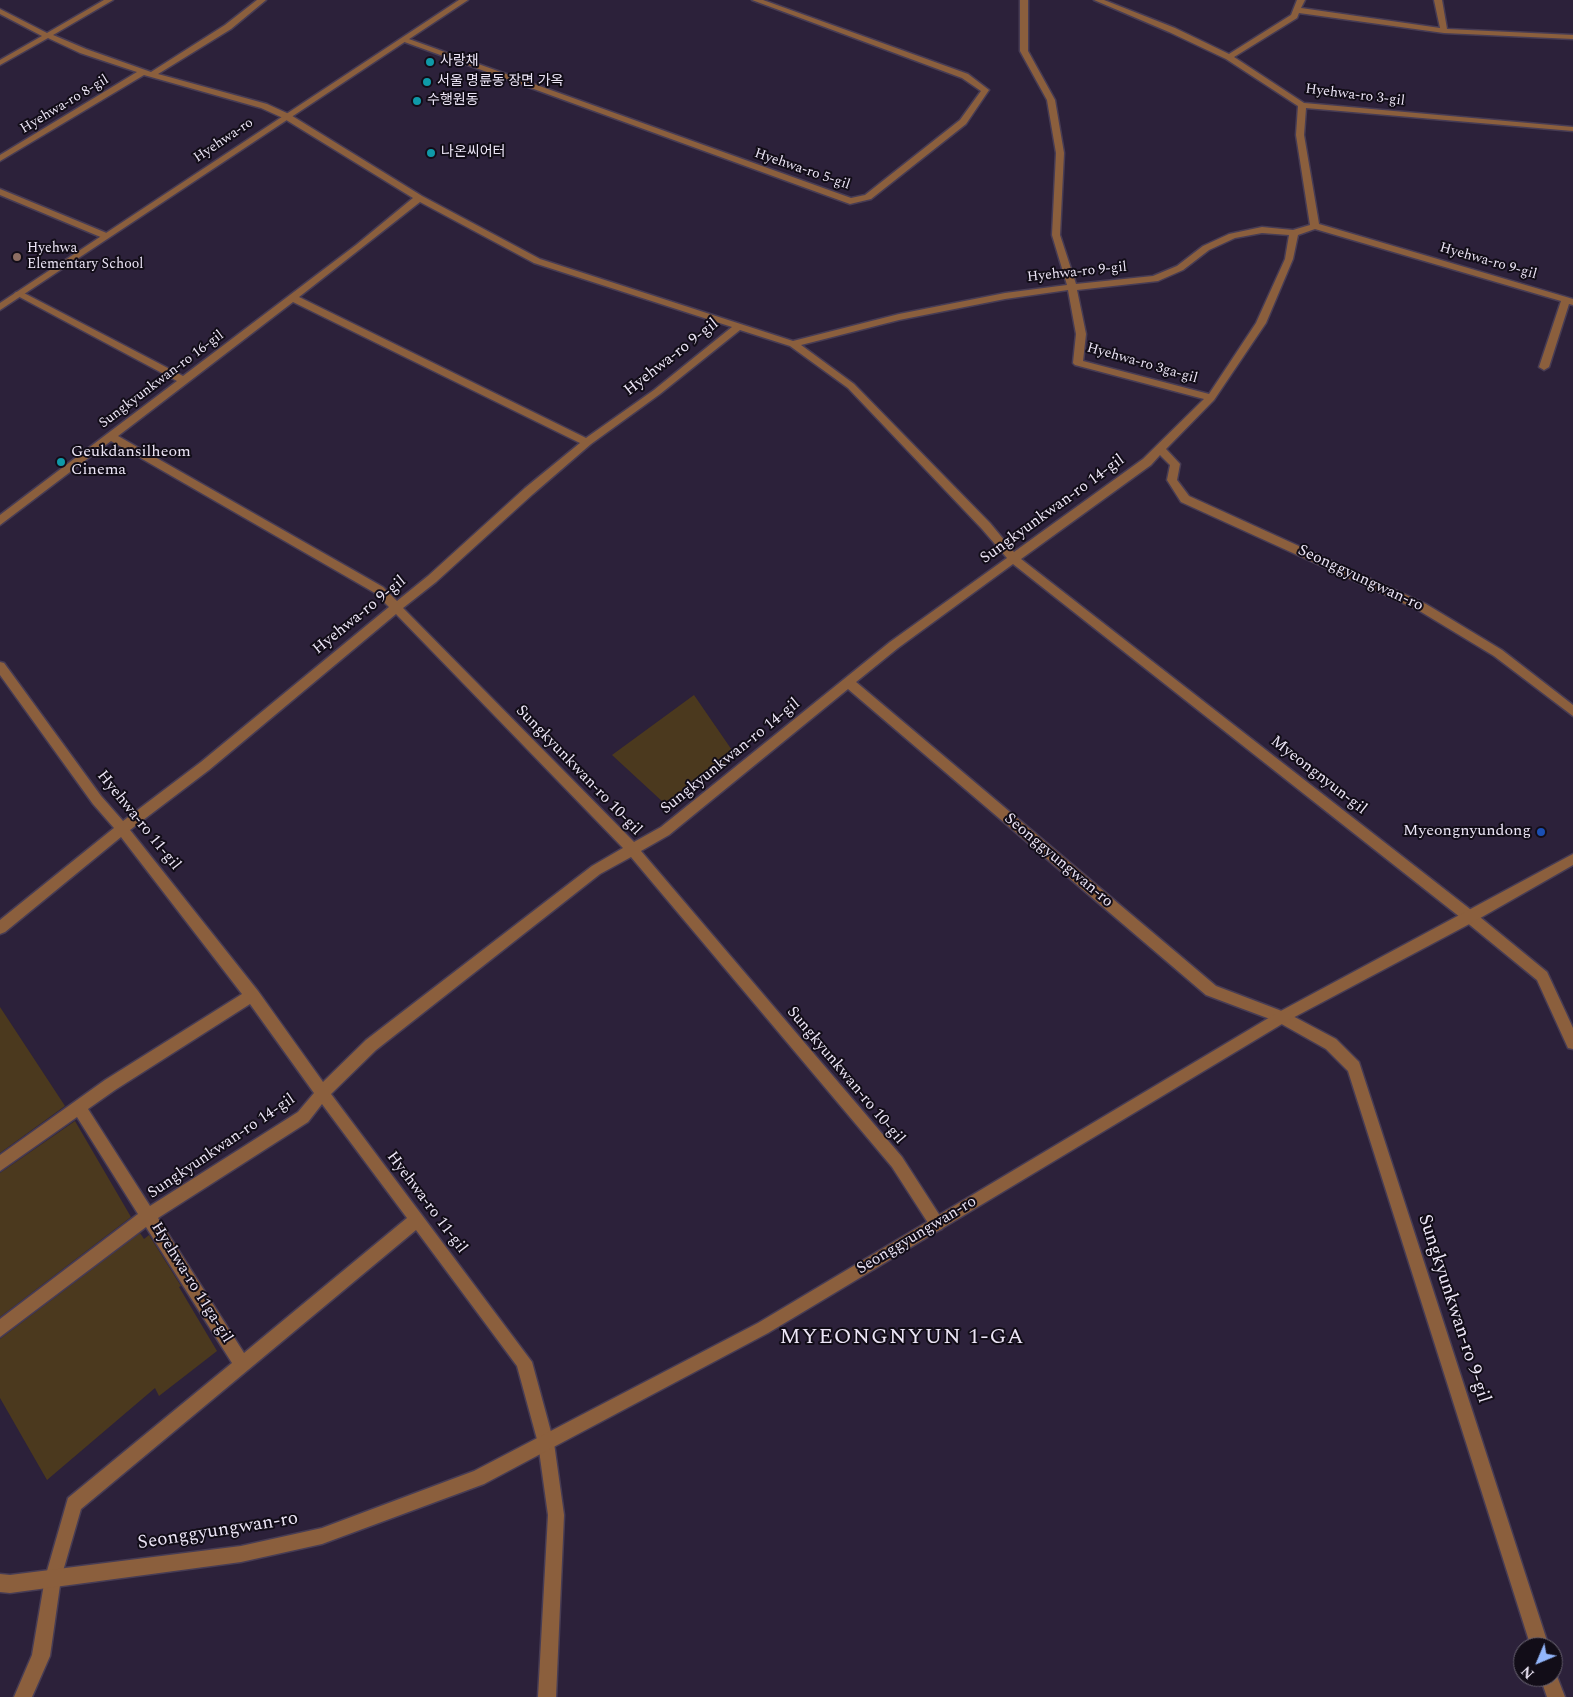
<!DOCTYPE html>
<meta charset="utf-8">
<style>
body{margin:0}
#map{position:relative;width:1573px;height:1697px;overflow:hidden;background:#2c213a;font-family:Spectral,serif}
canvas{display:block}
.north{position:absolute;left:1513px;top:1637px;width:50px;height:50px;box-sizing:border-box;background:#120d18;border:1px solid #696371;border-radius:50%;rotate:225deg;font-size:14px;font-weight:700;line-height:20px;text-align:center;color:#ece5f6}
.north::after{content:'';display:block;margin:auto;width:18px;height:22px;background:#93b7fd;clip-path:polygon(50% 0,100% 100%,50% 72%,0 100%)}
</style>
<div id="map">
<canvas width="1573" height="1697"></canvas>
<div class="north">N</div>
</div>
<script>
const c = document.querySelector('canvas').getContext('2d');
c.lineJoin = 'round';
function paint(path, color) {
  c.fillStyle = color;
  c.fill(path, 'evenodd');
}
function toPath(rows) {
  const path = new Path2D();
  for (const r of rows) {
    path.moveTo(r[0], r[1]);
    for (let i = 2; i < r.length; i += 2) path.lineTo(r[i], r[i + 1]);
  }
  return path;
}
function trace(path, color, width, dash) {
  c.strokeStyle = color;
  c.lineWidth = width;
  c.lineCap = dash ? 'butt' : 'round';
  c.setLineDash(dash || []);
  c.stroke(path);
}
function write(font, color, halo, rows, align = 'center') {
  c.font = font + ' Spectral,"Noto Sans KR",serif';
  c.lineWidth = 4;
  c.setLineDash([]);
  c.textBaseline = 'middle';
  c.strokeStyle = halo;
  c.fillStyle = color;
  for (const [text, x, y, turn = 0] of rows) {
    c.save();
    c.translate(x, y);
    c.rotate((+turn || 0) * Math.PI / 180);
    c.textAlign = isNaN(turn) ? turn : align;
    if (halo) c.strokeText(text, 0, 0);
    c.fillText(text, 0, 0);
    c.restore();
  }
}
paint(toPath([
 [694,695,736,756,664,803,612,755],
 [0,1007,65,1106,0,1153],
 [75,1121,131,1217,0,1317,0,1173],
 [140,1233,144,1239,149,1235,181,1286,179,1287,217,1351,159,1396,155,1388,47,1480,0,1398,0,1339]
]), '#4b391e');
const minor = toPath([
 [104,0,113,0,53,35,86,49,151,72,225,25,257,0,266,0,231,29,158,74,267,104,289,114,422,196,540,259,793,341,899,314,1005,293,1067,285,1052,235,1056,153,1047,100,1020,51,1020,0,1028,0,1028,51,1055,100,1064,153,1060,235,1076,284,1153,276,1177,266,1203,246,1229,234,1262,227,1293,230,1310,225,1296,135,1298,106,1226,59,1169,32,1094,0,1104,0,1175,28,1229,54,1291,15,1297,0,1305,0,1301,8,1440,28,1434,0,1442,0,1447,29,1573,35,1573,39,1444,33,1299,13,1297,18,1234,57,1304,103,1573,127,1573,131,1306,108,1304,135,1319,224,1573,299,1573,305,1569,304,1549,367,1544,370,1539,367,1561,301,1315,229,1298,235,1293,259,1266,323,1214,400,1166,449,1180,464,1177,480,1189,496,1426,604,1502,650,1573,705,1573,716,1494,656,1418,610,1181,502,1167,480,1170,465,1160,455,1151,465,1021,559,1475,913,1547,972,1573,1028,1573,1049,1568,1048,1537,980,1465,921,1013,564,898,648,856,682,1216,986,1287,1013,1336,1039,1359,1062,1549,1647,1531,1647,1348,1071,1326,1049,1278,1022,1206,995,848,689,669,835,641,851,902,1157,942,1219,944,1224,942,1229,937,1231,932,1229,892,1167,631,857,600,874,376,1050,331,1094,532,1362,554,1443,564,1515,556,1697,538,1697,548,1515,538,1443,517,1366,416,1230,81,1509,61,1578,50,1656,32,1697,14,1697,32,1655,45,1578,68,1498,232,1363,146,1227,0,1337,0,1319,138,1214,77,1117,0,1171,0,1155,105,1080,242,994,121,837,5,932,0,934,0,920,114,828,93,804,0,675,0,662,4,663,101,796,123,821,201,762,389,607,375,593,111,441,0,525,0,515,177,381,14,294,16,292,22,292,183,376,356,245,413,198,283,118,261,108,144,75,0,161,0,155,137,72,80,53,48,38,0,65,0,60,42,36,0,14,0,9,47,33,104,0],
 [420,202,534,263,732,327,654,390,586,438,299,297,420,202],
 [1262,233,1289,235,1285,259,1256,323,1209,394,1083,361,1086,334,1077,290,1158,281,1183,270,1209,250,1235,238,1262,233],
 [1068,290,1076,334,1073,363,1075,365,1204,399,1143,459,1014,552,990,523,854,384,801,345,899,320,1005,299,1068,290],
 [293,302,580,443,525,488,428,576,397,601,383,587,118,436,293,302],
 [740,330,790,346,848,388,982,529,1007,558,890,642,661,827,634,842,403,608,436,582,533,494,591,444,660,394,740,330],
 [396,614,623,848,592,866,366,1040,323,1082,258,991,130,830,209,770,396,614],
 [250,1004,314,1093,298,1112,150,1206,88,1109,115,1090,250,1004],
 [322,1104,407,1218,244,1353,158,1218,308,1122,322,1104],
 [752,0,763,0,968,74,989,90,966,124,871,199,850,204,399,40,406,38,851,198,865,195,960,120,981,91,962,78,752,0],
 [0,189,109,234,110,236,103,238,0,195,0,189],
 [1553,1670,1555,1671,1565,1697,1547,1697,1540,1677,1553,1677,1553,1670]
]);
const tertiary = toPath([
 [459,0,468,0,0,310,0,303,459,0],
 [1573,854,1573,865,1475,921,1287,1021,768,1333,484,1484,322,1544,241,1562,10,1593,0,1592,0,1574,10,1575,241,1546,322,1528,474,1471,758,1323,1277,1013,1573,854]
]);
trace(minor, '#473c54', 3);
trace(tertiary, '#473c54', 3);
paint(minor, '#8b5f3d');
paint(tertiary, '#8b5f3d');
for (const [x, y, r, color] of [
 [430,62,5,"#0f9aa8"],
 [427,82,5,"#0f9aa8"],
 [417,101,5,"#0f9aa8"],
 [431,153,5,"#0f9aa8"],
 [17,257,5,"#8d6e63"],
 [61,462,5,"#0f9aa8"],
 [1541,832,5,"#1a4fb4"]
]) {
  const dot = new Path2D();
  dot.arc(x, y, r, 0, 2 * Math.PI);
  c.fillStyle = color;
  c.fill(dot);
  trace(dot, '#120d18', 2);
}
write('14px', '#ece5f6', '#120d18', [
 ["사랑채",440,62],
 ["서울 명륜동 장면 가옥",437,82],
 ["수행원동",427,101],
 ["나온씨어터",441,153],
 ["Hyehwa",27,249],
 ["Elementary School",27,265]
], 'left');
write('14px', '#ece5f6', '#120d18', [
 ["Hyehwa-ro 3-gil",1355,96,7],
 ["Hyehwa-ro 8-gil",65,105,-31],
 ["Hyehwa-ro",224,141,-34],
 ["Hyehwa-ro 5-gil",802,170,19],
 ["Hyehwa-ro 9-gil",1488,262,16],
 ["Hyehwa-ro 9-gil",1077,273,-6],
 ["Hyehwa-ro 3ga-gil",1142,364,16],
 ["Sungkyunkwan-ro 16-gil",162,380,-37]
]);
write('16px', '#ece5f6', '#120d18', [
 ["Hyehwa-ro 9-gil",672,358,-38],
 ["Sungkyunkwan-ro 14-gil",1053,510,-36],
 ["Seonggyungwan-ro",1360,579,25],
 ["Hyehwa-ro 9-gil",360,616,-39],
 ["Sungkyunkwan-ro 14-gil",731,757,-39],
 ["Sungkyunkwan-ro 10-gil",578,771,46],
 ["Myeongnyun-gil",1318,776,38],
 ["Hyehwa-ro 11-gil",138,821,51],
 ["Seonggyungwan-ro",1058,861,40],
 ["Sungkyunkwan-ro 10-gil",845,1076,50],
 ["Sungkyunkwan-ro 14-gil",222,1147,-34],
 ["Hyehwa-ro 11-gil",426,1203,53],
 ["Seonggyungwan-ro",917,1236,-31],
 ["Hyehwa-ro 11ga-gil",191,1283,58]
]);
write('16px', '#ece5f6', '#120d18', [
 ["Geukdansilheom",71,453],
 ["Cinema",71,471],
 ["Myeongnyundong",1531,832,"right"]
], 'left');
write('19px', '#ece5f6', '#120d18', [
 ["Sungkyunkwan-ro 9-gil",1453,1309,72],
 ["Seonggyungwan-ro",218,1532,-9]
]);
c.letterSpacing = '1px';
write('22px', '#ece5f6', '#120d18', [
 ["MYEONGNYUN 1-GA",902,1339]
]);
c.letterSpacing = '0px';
</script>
